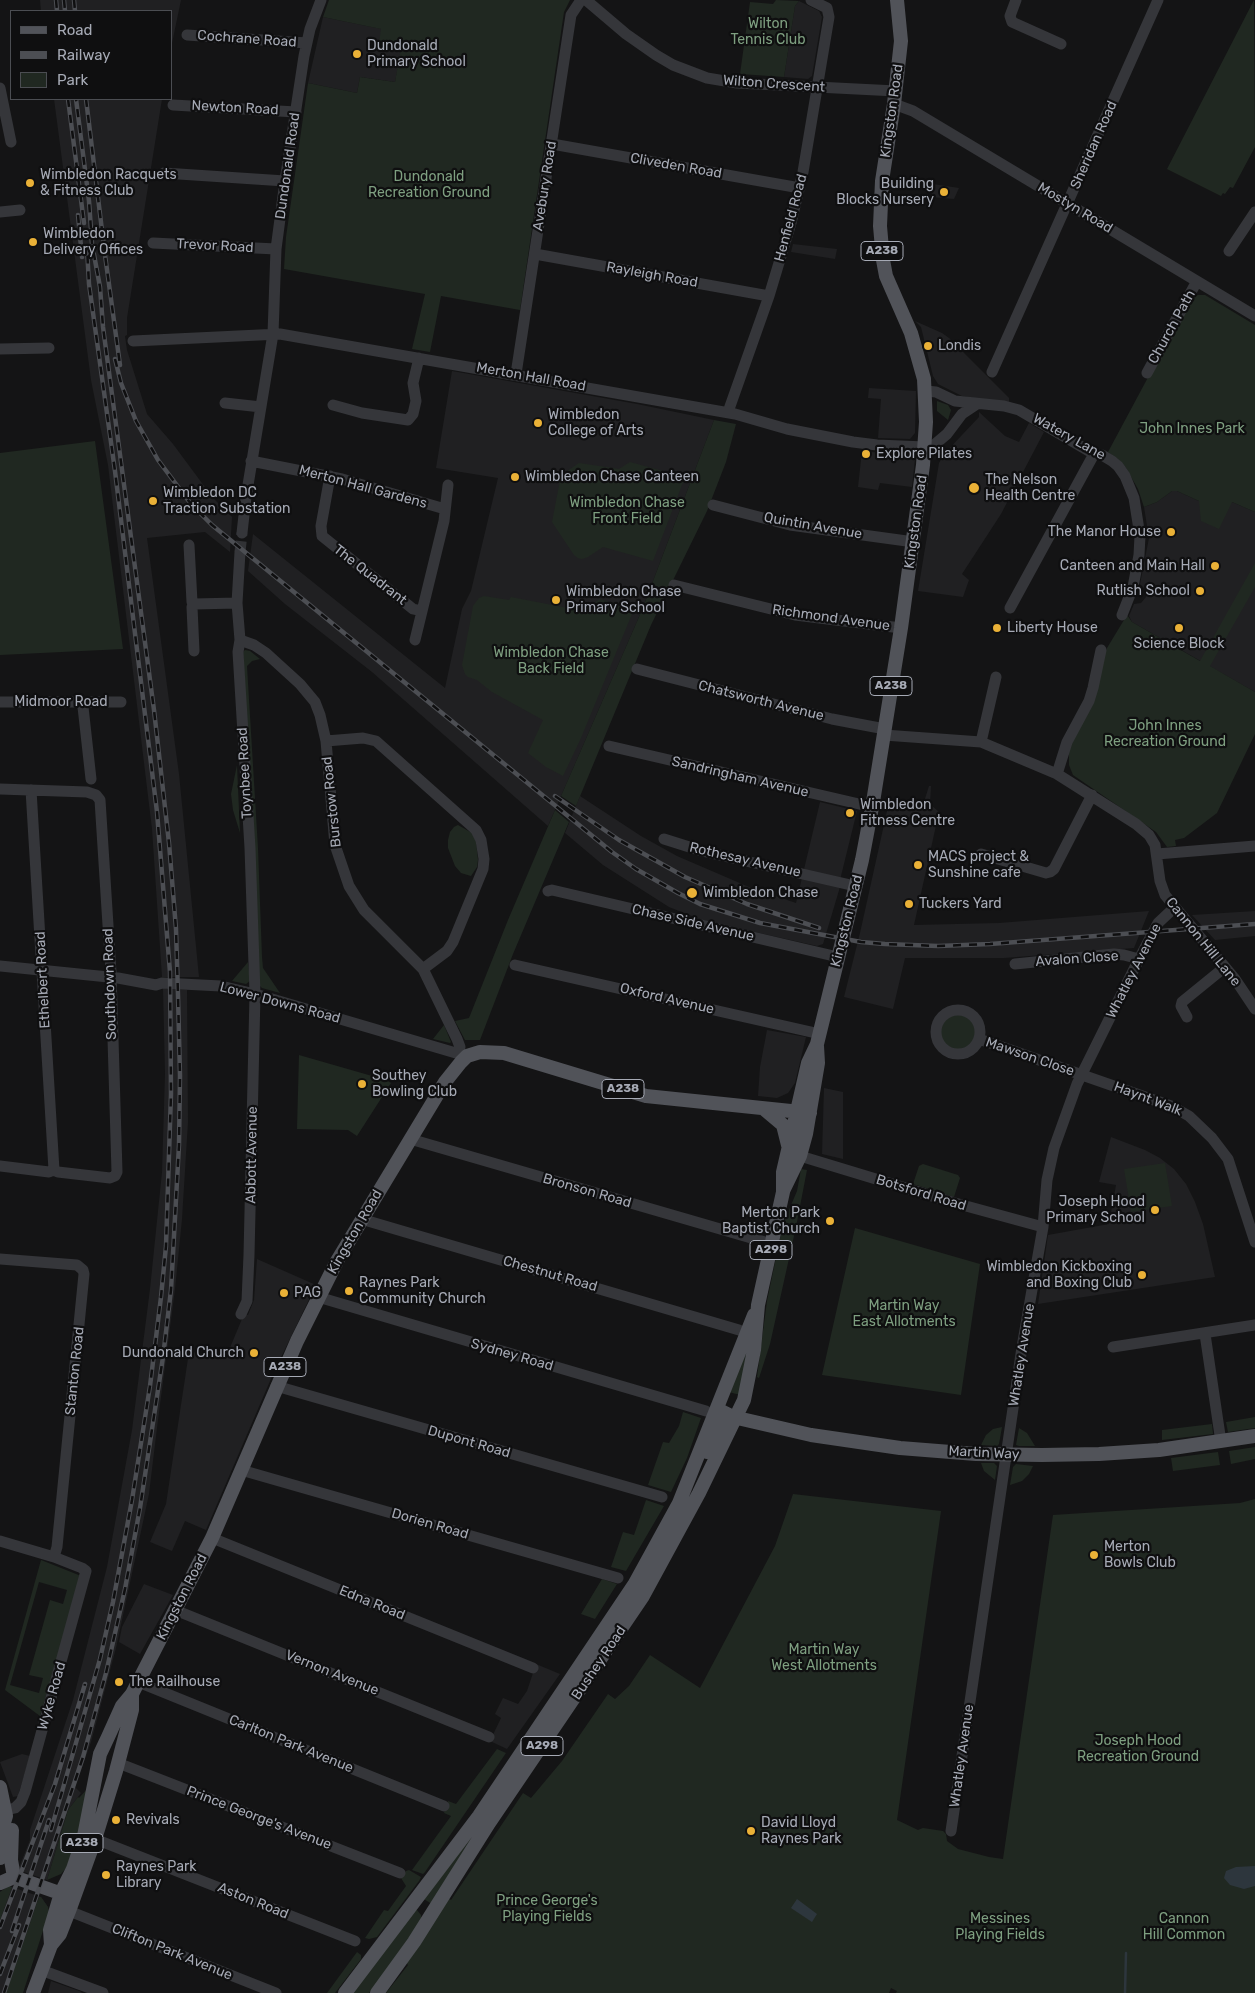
<!DOCTYPE html>
<style>
body{margin:0}
#map{position:relative;width:1255px;height:1993px;overflow:hidden;background:#141415;font-family:Rubik,sans-serif}
canvas{display:block}
.legend{position:absolute;left:10px;top:10px;width:162px;height:90px;box-sizing:border-box;background:#0f0f10;border:1px solid #4b4d52;margin:0;padding:6px 9px;list-style:none;font-size:15px;color:#a6aab5}
.legend li{display:flex;align-items:center;gap:10px;height:25px}
.legend b{width:25px;border:1px solid #4b4d52}
</style>
<div id="map">
<canvas width="1255" height="1993"></canvas>
<ul class="legend">
<li><b style="height:6px;background:#515359"></b>Road</li>
<li><b style="height:6px;background:#4c4e53"></b>Railway</li>
<li><b style="height:14px;background:#202821"></b>Park</li>
</ul>
</div>
<script>
const c = document.querySelector('canvas').getContext('2d');
c.lineJoin = 'round';
function paint(path, color) {
  c.fillStyle = color;
  c.fill(path, 'evenodd');
}
function toPath(rows) {
  const path = new Path2D();
  for (const r of rows) {
    if (r.length === 3) {
      path.moveTo(r[0] + r[2], r[1]);
      path.arc(r[0], r[1], r[2], 0, 2 * Math.PI);
      continue;
    }
    path.moveTo(r[0], r[1]);
    for (let i = 2; i < r.length; i += 2) path.lineTo(r[i], r[i + 1]);
  }
  return path;
}
function trace(path, color, width, dash) {
  c.strokeStyle = color;
  c.lineWidth = width;
  c.lineCap = dash ? 'butt' : 'round';
  c.setLineDash(dash || []);
  c.stroke(path);
}
function write(font, color, halo, rows, align = 'center') {
  c.font = font + ' Rubik,sans-serif';
  c.lineWidth = 4.5;
  c.setLineDash([]);
  c.textBaseline = 'middle';
  c.strokeStyle = halo;
  c.fillStyle = color;
  for (const [text, x, y, turn = 0] of rows) {
    c.save();
    c.translate(x, y);
    c.rotate((+turn || 0) * Math.PI / 180);
    c.textAlign = isNaN(turn) ? turn : align;
    if (halo) c.strokeText(text, 0, 0);
    c.fillText(text, 0, 0);
    c.restore();
  }
}
paint(toPath([
 [40,0,181,0,171,48,171,11,41,11],
 [799,1,819,11,822,17,812,76,808,79,784,77,795,6],
 [323,17,382,29,402,48,395,82,360,77,357,93,308,83],
 [54,99,162,99,127,318,127,335,125,336,127,350,147,414,173,444,213,498,232,517,230,552,205,532,147,538,179,774,199,977,162,977,152,829,114,515,108,465,91,380],
 [933,184,959,188,954,199,931,197],
 [793,244,837,249,835,259,791,252],
 [915,321,942,333,949,338,1009,398,1009,402,983,400,962,396,938,384,933,376,921,327],
 [452,371,637,404,714,420,642,610,548,826,372,672,285,604,248,571,253,534,445,688,462,609,471,591,498,478,436,468],
 [869,388,916,391,915,433,910,439,878,438,881,399,868,398],
 [979,412,1005,436,1019,442,1029,423,1044,432,1001,514,962,574,969,580,963,597,918,591,939,463,945,453,979,417],
 [862,451,913,456,915,459,912,487,880,483,878,490,858,487],
 [1172,491,1177,491,1199,501,1232,502,1255,512,1255,692,1132,622,1129,616,1134,604,1141,603,1146,597,1145,589,1140,584,1149,538,1144,507,1157,502],
 [929,786,931,786,930,804,939,812,914,925,999,923,1149,911,1134,948,1004,958,905,958,893,1009,844,997,860,933,889,802,919,809,923,805],
 [580,796,641,836,677,856,749,887,796,903,820,802,857,811,841,876,840,887,823,944,817,946,702,920,669,907,603,865,565,833],
 [1255,911,1255,936,1215,940,1192,915],
 [163,988,187,990,188,1122,182,1219,175,1289,157,1428,149,1494,116,1648,91,1742,75,1787,81,1793,68,1810,47,1880,18,1870,30,1840,30,1830,73,1700,107,1567,132,1430,150,1289,162,1172,165,1074],
 [767,1030,806,1037,795,1083,788,1093,777,1098,758,1096,760,1067],
 [824,1088,843,1092,843,1159,822,1154],
 [1111,1137,1145,1150,1160,1158,1174,1169,1186,1184,1195,1202,1203,1224,1215,1277,1038,1304,1048,1235,1109,1224,1116,1185,1099,1182],
 [257,1259,316,1285,273,1374,206,1530,185,1521,172,1551,150,1542,166,1504,189,1352,227,1355,244,1314,248,1315,254,1300],
 [144,1584,173,1595,140,1654,119,1642,122,1627],
 [536,1664,560,1674,507,1749,490,1741,501,1718,495,1714,503,1698,518,1704,527,1691],
 [22,1754,30,1756,18,1796,13,1797,0,1762],
 [9,1886,41,1897,48,1907,22,1993,0,1993,0,1892],
 [51,1981,82,1992,81,1993,48,1993]
]), '#202022');
paint(toPath([
 [329,0,570,0,564,12,520,310,441,296,430,352,412,349,425,294,284,269,286,237,308,83,357,93,360,77,395,82,401,48,379,43,381,29,323,17],
 [776,0,799,1,795,6,784,77,740,74,750,2,773,4],
 [1254,0,1255,147,1233,188,1230,187,1225,194,1223,193,1221,196,1167,169],
 [1198,295,1205,295,1255,325,1255,512,1232,502,1219,529,1201,521,1199,501,1177,491,1172,491,1157,502,1144,507,1138,489,1126,468,1118,459,1108,452,1190,299],
 [937,401,948,405,951,410,948,420,937,411],
 [714,420,736,424,726,462,707,511,651,625,576,806,561,796,642,610],
 [95,441,123,649,0,655,0,453],
 [630,462,685,477,653,561,603,547,588,557,582,559,578,558,574,555,552,522,561,475,579,463,619,469],
 [1255,563,1255,587,1210,666,1255,692,1255,734,1217,813,1184,838,1175,840,1176,846,1167,847,1156,832,1073,775,1069,765,1069,751,1107,648,1127,615,1132,622,1200,661],
 [484,596,509,600,511,597,583,611,600,599,634,609,581,738,563,776,546,767,528,753,543,720,492,692,477,680,468,677,465,674,462,665,473,606,479,598],
 [245,650,250,651,260,659,252,661,247,666,258,848,262,957,263,968,280,993,262,988,259,985,243,652],
 [237,765,240,833,233,810,231,794],
 [555,810,569,822,513,954,480,1040,465,1040,455,1021,469,1018,508,920],
 [458,825,472,833,476,841,478,860,477,867,471,876,461,873,455,866,448,848,448,840,450,832,454,827],
 [248,962,250,981,246,984,232,981],
 [958,1032,18],
 [444,1025,451,1042,450,1043,433,1039],
 [299,1055,386,1080,391,1083,357,1136,348,1130,297,1129],
 [1165,1163,1172,1206,1131,1212,1124,1169],
 [923,1164,958,1175,960,1178,954,1197,913,1184,919,1166],
 [801,1169,807,1170,796,1227,770,1344,759,1378,757,1377,767,1301,783,1224,797,1191],
 [855,1228,980,1264,961,1395,822,1375],
 [748,1344,740,1395,729,1392],
 [683,1412,701,1418,687,1458,671,1492,648,1485,663,1442,669,1443,679,1426],
 [1255,1417,1255,1428,1228,1432,1226,1422],
 [1212,1424,1213,1434,1162,1440,1162,1430],
 [1002,1427,999,1444,997,1446,981,1445,986,1435,993,1429],
 [1019,1428,1027,1433,1035,1446,1019,1446,1016,1445],
 [1255,1447,1255,1459,1231,1464,1229,1451],
 [1218,1452,1220,1465,1173,1471,1171,1458],
 [981,1463,994,1463,997,1466,995,1480,984,1471],
 [1016,1464,1033,1466,1029,1474,1022,1481,1010,1485,1013,1467],
 [793,1494,941,1511,897,1820,918,1830,923,1828,943,1831,946,1834,947,1841,958,1849,989,1857,1003,1859,1053,1515,1240,1503,1255,1499,1255,1993,896,1993,897,1991,891,1988,889,1993,386,1993,408,1965,405,1961,447,1897,451,1900,523,1793,531,1798,562,1761,608,1694,615,1699,629,1686,650,1655,700,1688,775,1546],
 [646,1500,664,1506,626,1571,611,1567,623,1532,634,1535],
 [41,1560,81,1576,40,1716,5,1690],
 [39,1582,67,1590,63,1604,50,1600,29,1675,43,1678,39,1693,10,1685],
 [602,1579,617,1584,595,1619,581,1614],
 [497,1749,506,1753,425,1872,423,1874,412,1870,451,1816,444,1813,448,1801,456,1804],
 [508,1781,432,1904,422,1898],
 [88,1788,86,1808,67,1867,61,1874,47,1880,68,1810,78,1797,79,1798],
 [409,1870,421,1877,419,1881,377,1937,369,1939,365,1938,384,1910,388,1911,406,1886,401,1878,406,1871],
 [9,1886,12,1887,0,1920,0,1892],
 [39,1897,41,1897,48,1907,49,1912,23,1993,6,1993],
 [414,1910,417,1910,421,1915,421,1921,384,1975,369,1993,352,1993],
 [357,1952,361,1955,361,1959,335,1993,327,1993]
]), '#202821');
paint(toPath([
 [1255,1866,1255,1886,1244,1889,1230,1885,1224,1878,1226,1871,1236,1867],
 [797,1899,817,1914,812,1922,791,1908]
]), '#2d363d');
trace(toPath([
 [1125,1993,1126,1953]
]), '#2d363d', 2.5);
trace(toPath([
 [240,552,242,533]
]), '#313235', 11, [11, 5.5]);
trace(toPath([
 [586,0,626,34,656,55,673,65,707,78,737,83,896,91],
 [1016,0,1010,16,1012,22,1061,44],
 [187,35,307,43],
 [0,88,11,142],
 [894,104,913,111,1255,316],
 [173,105,296,112],
 [552,144,800,188],
 [164,173,285,181],
 [0,212,20,210],
 [153,243,276,249],
 [1229,251,1255,212],
 [535,254,769,296],
 [133,341,280,334,735,414,787,429,853,442,877,445,925,447,934,445,947,434,962,414,977,404],
 [0,349,49,348],
 [992,372,1158,0],
 [1147,373,1197,281],
 [516,374,571,15,581,0],
 [926,391,936,392,955,401,1004,406,1019,410,1094,454,1102,455,1112,461,1118,466,1125,476,1134,498,1140,536,1139,555,1133,587,1122,615],
 [225,403,261,407],
 [333,405,362,413,408,420,413,414,416,401,413,383,419,358],
 [728,412,769,296,791,223,803,172,829,17,827,8,811,0],
 [251,461,342,479,445,509],
 [330,476,321,526,322,536,413,609,422,611],
 [713,505,790,525,914,542],
 [242,533,246,497,273,334,276,249,285,181,304,56,310,29,321,0],
 [189,545,192,602,194,604,237,603],
 [240,552,237,603,240,640,238,652,250,848,255,994,249,1255,247,1301,241,1314],
 [674,585,795,615,901,628],
 [194,604,192,607,194,651],
 [1010,608,1094,454],
 [240,640,254,645,266,653,300,684,315,702,320,715,326,741,335,845,349,886,364,910,423,969,457,1039,460,1047,459,1053],
 [415,640,444,521,448,485],
 [637,669,832,719,885,729],
 [0,702,121,702],
 [81,703,83,707,91,779],
 [884,735,981,742,1057,774,1136,824,1149,835,1155,845,1160,881,1165,895,1235,979,1255,1009],
 [326,741,363,738,376,741,476,830,481,840,484,859,483,869,453,942,447,951,423,969],
 [981,742,996,677],
 [609,746,872,807],
 [1057,774,1067,742,1089,701,1093,688,1101,650],
 [0,789,87,792,96,795,100,800,111,972,117,1172,115,1176,110,1178,58,1172,54,1170,49,1172,0,1166],
 [31,790,54,1170],
 [664,839,702,851,855,886],
 [981,854,1046,873,1050,872,1054,869,1092,795],
 [1157,854,1255,846],
 [548,891,552,890,838,957],
 [1015,964,1114,954,1124,955,1139,959],
 [515,965,820,1034],
 [0,966,118,978,156,985,162,983,221,986,255,994,466,1056],
 [958,1032,22],
 [1187,1017,1181,1006,1182,1002,1225,967],
 [979,1039,1171,1106,1189,1116,1212,1138,1228,1159,1255,1242],
 [410,1139,765,1242],
 [800,1156,955,1203,1043,1227],
 [361,1219,739,1330],
 [0,1259,77,1265,83,1270,84,1274,57,1547,54,1557],
 [318,1297,706,1411],
 [1205,1334,1221,1442],
 [1113,1347,1255,1325],
 [276,1386,662,1497],
 [241,1470,618,1578],
 [212,1538,533,1668],
 [0,1541,54,1557,82,1568,86,1571,25,1792,21,1802,15,1808,6,1810],
 [175,1610,489,1737],
 [138,1682,444,1806],
 [118,1763,400,1873],
 [951,1831,1022,1347,1043,1227,1047,1180,1054,1148,1077,1084,1139,959,1158,923,1174,908],
 [95,1839,355,1941],
 [69,1911,276,1993],
 [41,1970,103,1993]
]), '#35363a', 11);
trace(toPath([
 [764,1109,783,1125,788,1145],
 [783,1191,800,1156,806,1134,818,1063,817,1046],
 [717,1409,733,1417,811,1435,900,1448,976,1454,1042,1455,1099,1454,1159,1450,1255,1436],
 [707,1452,725,1422,732,1418],
 [0,1787,6,1816,3,1826,0,1858],
 [12,1830,11,1860,14,1877],
 [0,1883,14,1877,68,1896],
 [51,1945,50,1930,61,1893,73,1869,84,1836,100,1754,108,1737,122,1706,132,1694,212,1538,297,1341,337,1261,445,1082,461,1062,467,1056,480,1052,504,1053,646,1096,810,1113],
 [33,1993,51,1945,60,1934,69,1911,95,1839,116,1771,132,1710,132,1694],
 [345,1993,479,1816,634,1585,679,1503,754,1315],
 [377,1993,414,1942,489,1823,643,1596,699,1493,744,1400,754,1350,758,1305,783,1192,783,1172,808,1063,817,1044,862,860,873,802,901,628,923,465,926,422,924,379,911,333,886,276,883,260,880,226,882,181,894,104,901,41,897,0]
]), '#515359', 14);
const rail = toPath([
 [56,0,57,11],
 [64,0,65,11],
 [74,0,75,11],
 [68,99,84,223],
 [86,99,105,255,120,365],
 [78,215,82,257],
 [115,359,121,383,136,421,158,460,191,504,212,525,612,852,636,869,678,893,700,904,760,923,861,942,885,944,938,946,990,944,1255,924],
 [555,796,619,840,685,877,747,904,819,928],
 [51,1830,100,1659,113,1602,132,1500,150,1386,161,1297,166,1246,171,1094,170,972,157,812,115,471,89,284,87,248],
 [0,1927,55,1784,85,1684],
 [12,1931,49,1820],
 [0,1974,19,1925],
 [4,1993,83,1757,106,1673,125,1589,140,1508,163,1357,171,1290,179,1145,180,1076,178,995,176,929,169,843,154,710,103,327,100,287,92,244,89,201,76,99]
]);
trace(rail, '#4c4e53', 4.5);
trace(rail, '#0f0f10', 2.5, [8]);
for (const [x, y, r, color] of [
 [357,54,5,"#eab137"],
 [30,183,5,"#eab137"],
 [944,192,5,"#eab137"],
 [33,242,5,"#eab137"],
 [928,346,5,"#eab137"],
 [538,423,5,"#eab137"],
 [866,454,5,"#eab137"],
 [515,477,5,"#eab137"],
 [974,488,6,"#eab137"],
 [153,501,5,"#eab137"],
 [1171,532,5,"#eab137"],
 [1215,566,5,"#eab137"],
 [1200,591,5,"#eab137"],
 [556,600,5,"#eab137"],
 [997,628,5,"#eab137"],
 [1179,628,5,"#eab137"],
 [850,813,5,"#eab137"],
 [918,865,5,"#eab137"],
 [692,893,6,"#eab137"],
 [909,904,5,"#eab137"],
 [362,1084,5,"#eab137"],
 [1155,1210,5,"#eab137"],
 [830,1221,5,"#eab137"],
 [1142,1275,5,"#eab137"],
 [349,1291,5,"#eab137"],
 [284,1293,5,"#eab137"],
 [254,1353,5,"#eab137"],
 [1094,1555,5,"#eab137"],
 [119,1682,5,"#eab137"],
 [116,1820,5,"#eab137"],
 [751,1831,5,"#eab137"],
 [106,1875,5,"#eab137"]
]) {
  const dot = new Path2D();
  dot.arc(x, y, r, 0, 2 * Math.PI);
  c.fillStyle = color;
  c.fill(dot);
  trace(dot, '#0f0f10', 2);
}
for (const [x, y, w] of [
 [882,251,42],
 [891,686,42],
 [623,1089,42],
 [771,1250,42],
 [285,1367,42],
 [542,1746,42],
 [82,1843,42]
]) {
  const box = new Path2D();
  box.roundRect(x - w / 2, y - 9.5, w, 19, 4);
  c.fillStyle = '#0f0f10';
  c.fill(box);
  trace(box, '#a6aab5', 1);
}
write('bold 12px', '#a6aab5', null, [
 ["A238",882,251],
 ["A238",891,686],
 ["A238",623,1089],
 ["A298",771,1250],
 ["A238",285,1367],
 ["A298",542,1746],
 ["A238",82,1843]
]);
write('14px', '#7e9f80', '#0f0f10', [
 ["Wilton",768,24],
 ["Tennis Club",768,40],
 ["Dundonald",429,177],
 ["Recreation Ground",429,193],
 ["John Innes Park",1192,429],
 ["Wimbledon Chase",627,503],
 ["Front Field",627,519],
 ["Wimbledon Chase",551,653],
 ["Back Field",551,669],
 ["John Innes",1165,726],
 ["Recreation Ground",1165,742],
 ["Martin Way",904,1306],
 ["East Allotments",904,1322],
 ["Martin Way",824,1650],
 ["West Allotments",824,1666],
 ["Joseph Hood",1138,1741],
 ["Recreation Ground",1138,1757],
 ["Prince George's",547,1901],
 ["Playing Fields",547,1917],
 ["Messines",1000,1919],
 ["Playing Fields",1000,1935],
 ["Cannon",1184,1919],
 ["Hill Common",1184,1935]
]);
write('14px', '#a6aab5', '#0f0f10', [
 ["Cochrane Road",247,39,4],
 ["Wilton Crescent",774,84,4],
 ["Newton Road",235,108,3],
 ["Kingston Road",892,111,-82],
 ["Sheridan Road",1094,145,-66],
 ["Dundonald Road",288,166,-82],
 ["Cliveden Road",676,166,10],
 ["Avebury Road",545,186,-81],
 ["Mostyn Road",1075,208,31],
 ["Henfield Road",791,218,-75],
 ["Trevor Road",215,246,3],
 ["Rayleigh Road",652,275,10],
 ["Church Path",1172,327,-61],
 ["Merton Hall Road",531,377,10],
 ["Watery Lane",1069,437,29],
 ["Merton Hall Gardens",363,487,15],
 ["Kingston Road",916,522,-82],
 ["Quintin Avenue",813,526,10],
 ["The Quadrant",370,575,38],
 ["Richmond Avenue",831,618,8],
 ["Chatsworth Avenue",761,701,14],
 ["Midmoor Road",61,702],
 ["Toynbee Road",245,773,-93],
 ["Sandringham Avenue",740,777,13],
 ["Burstow Road",332,802,-96],
 ["Rothesay Avenue",745,860,13],
 ["Kingston Road",847,921,-76],
 ["Chase Side Avenue",693,923,13],
 ["Cannon Hill Lane",1203,942,51],
 ["Avalon Close",1077,959,-4],
 ["Whatley Avenue",1134,971,-63],
 ["Ethelbert Road",43,980,-93],
 ["Southdown Road",110,984,-92],
 ["Oxford Avenue",667,999,13],
 ["Lower Downs Road",280,1003,15],
 ["Mawson Close",1030,1057,19],
 ["Haynt Walk",1148,1099,21],
 ["Abbott Avenue",252,1155,-89],
 ["Bronson Road",587,1191,16],
 ["Botsford Road",921,1193,17],
 ["Kingston Road",355,1232,-60],
 ["Chestnut Road",550,1274,16],
 ["Sydney Road",512,1355,16],
 ["Whatley Avenue",1022,1355,-81],
 ["Stanton Road",75,1371,-84],
 ["Dupont Road",469,1442,16],
 ["Martin Way",984,1453,3],
 ["Dorien Road",430,1524,16],
 ["Kingston Road",182,1597,-63],
 ["Edna Road",372,1603,22],
 ["Bushey Road",599,1663,-56],
 ["Vernon Avenue",332,1673,22],
 ["Wyke Road",52,1696,-74],
 ["Carlton Park Avenue",291,1744,22],
 ["Whatley Avenue",962,1756,-82],
 ["Prince George's Avenue",259,1818,21],
 ["Aston Road",253,1901,22],
 ["Clifton Park Avenue",172,1952,22]
]);
write('14px', '#a6aab5', '#0f0f10', [
 ["Dundonald",367,46],
 ["Primary School",367,62],
 ["Wimbledon Racquets",40,175],
 ["& Fitness Club",40,191],
 ["Building",934,184,"right"],
 ["Blocks Nursery",934,200,"right"],
 ["Wimbledon",43,234],
 ["Delivery Offices",43,250],
 ["Londis",938,346],
 ["Wimbledon",548,415],
 ["College of Arts",548,431],
 ["Explore Pilates",876,454],
 ["Wimbledon Chase Canteen",525,477],
 ["The Nelson",985,480],
 ["Health Centre",985,496],
 ["Wimbledon DC",163,493],
 ["Traction Substation",163,509],
 ["The Manor House",1161,532,"right"],
 ["Canteen and Main Hall",1205,566,"right"],
 ["Rutlish School",1190,591,"right"],
 ["Wimbledon Chase",566,592],
 ["Primary School",566,608],
 ["Liberty House",1007,628],
 ["Science Block",1179,644,"center"],
 ["Wimbledon",860,805],
 ["Fitness Centre",860,821],
 ["MACS project &",928,857],
 ["Sunshine cafe",928,873],
 ["Wimbledon Chase",703,893],
 ["Tuckers Yard",919,904],
 ["Southey",372,1076],
 ["Bowling Club",372,1092],
 ["Joseph Hood",1145,1202,"right"],
 ["Primary School",1145,1218,"right"],
 ["Merton Park",820,1213,"right"],
 ["Baptist Church",820,1229,"right"],
 ["Wimbledon Kickboxing",1132,1267,"right"],
 ["and Boxing Club",1132,1283,"right"],
 ["Raynes Park",359,1283],
 ["Community Church",359,1299],
 ["PAG",294,1293],
 ["Dundonald Church",244,1353,"right"],
 ["Merton",1104,1547],
 ["Bowls Club",1104,1563],
 ["The Railhouse",129,1682],
 ["Revivals",126,1820],
 ["David Lloyd",761,1823],
 ["Raynes Park",761,1839],
 ["Raynes Park",116,1867],
 ["Library",116,1883]
], 'left');
</script>
